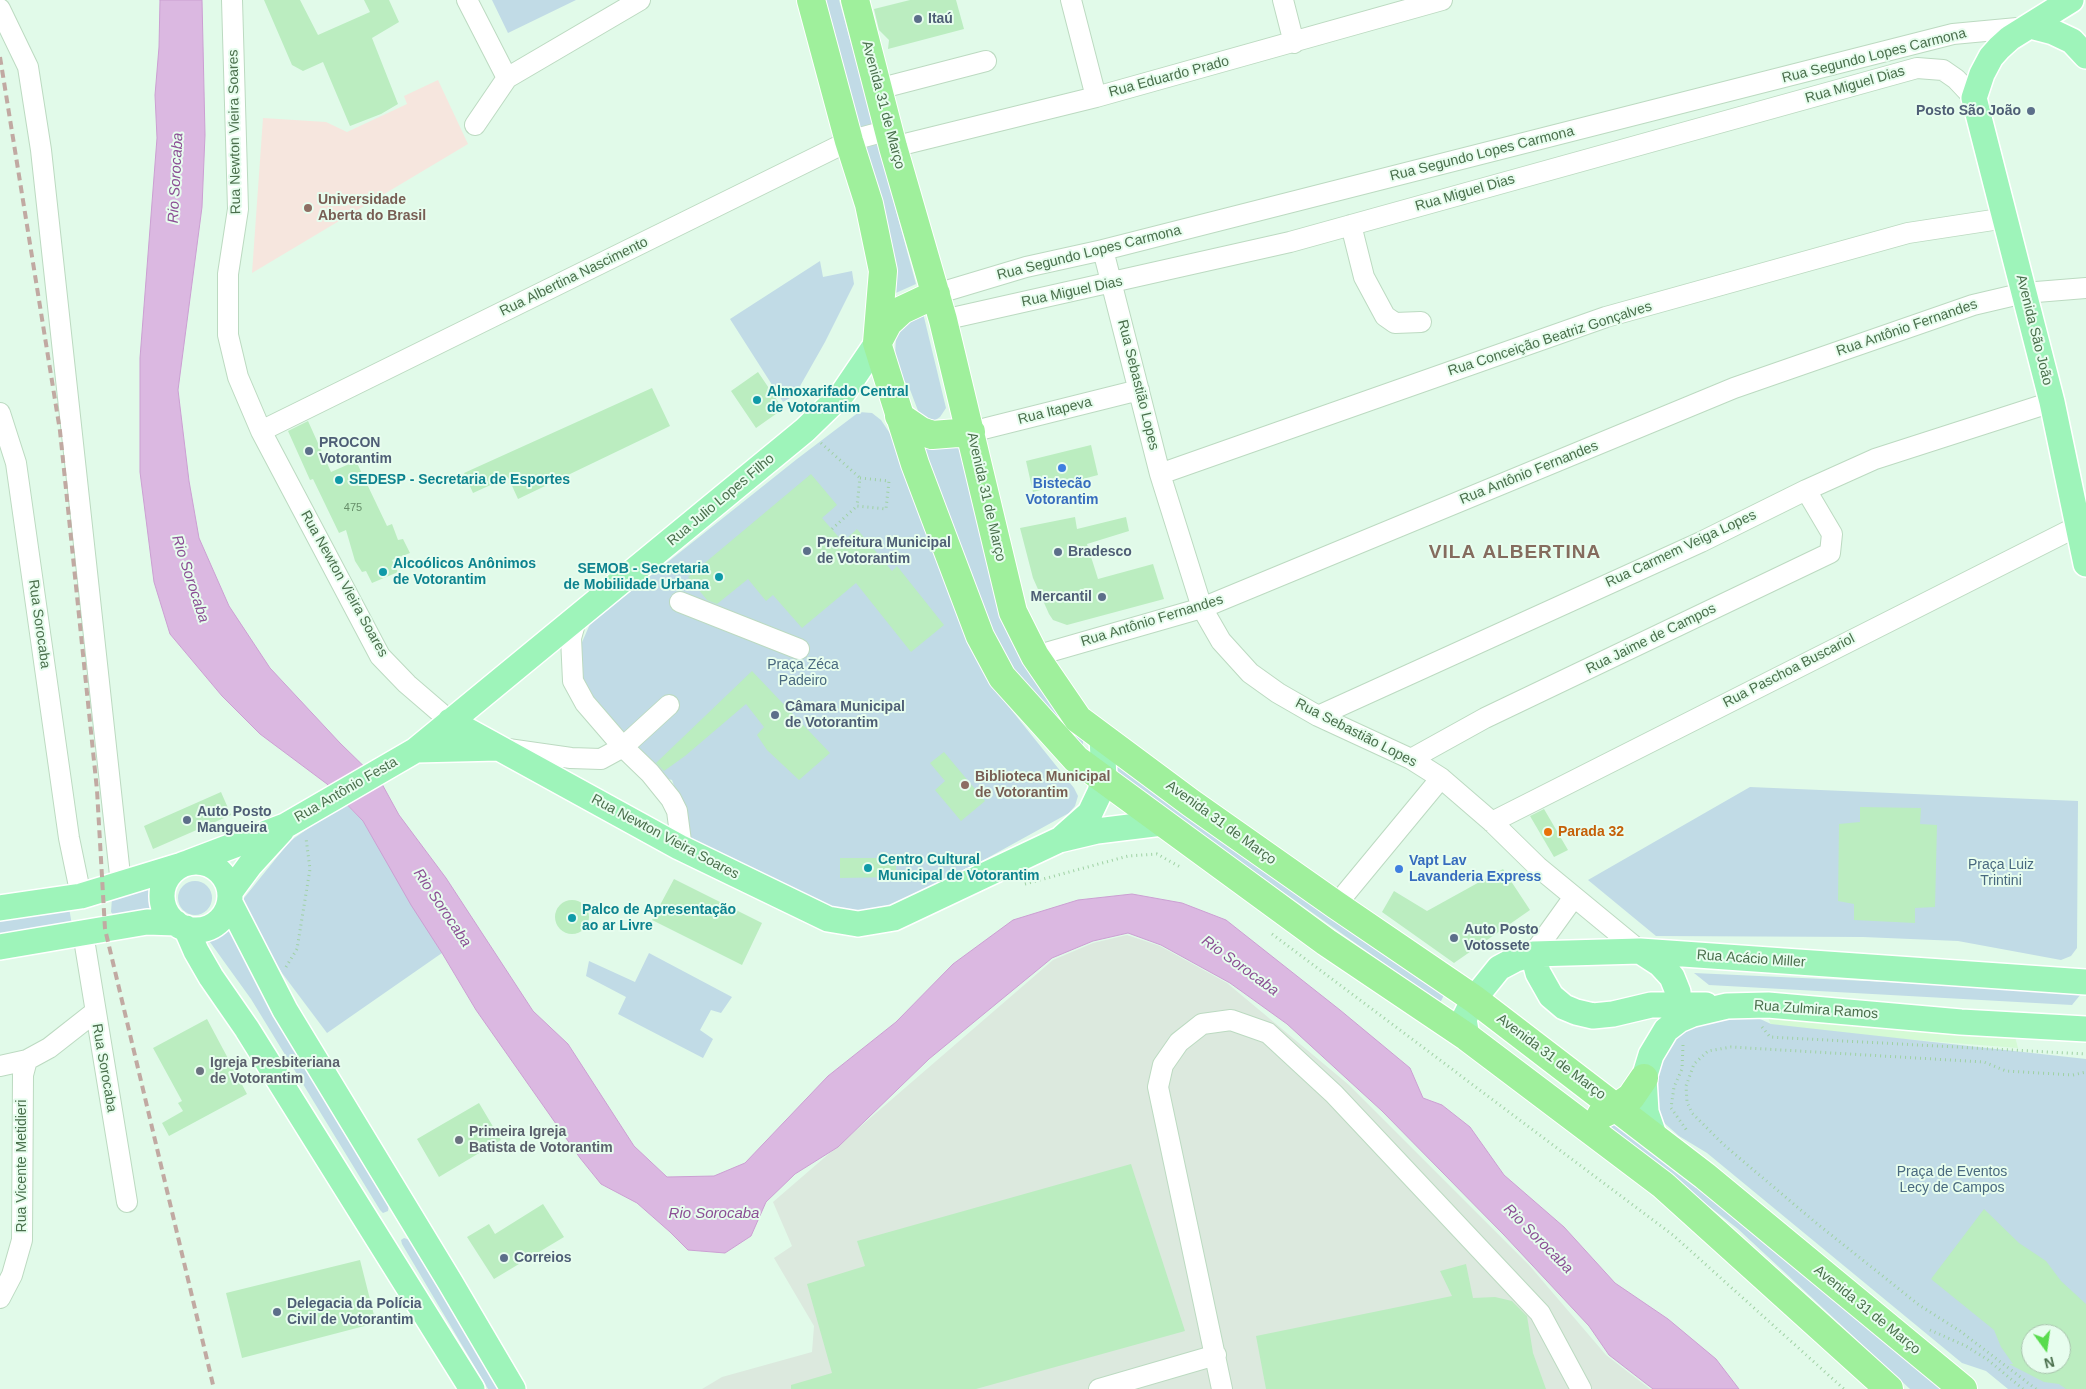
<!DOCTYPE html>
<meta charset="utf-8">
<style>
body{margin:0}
#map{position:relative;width:2086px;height:1389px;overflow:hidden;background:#e1fae9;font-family:Arial,sans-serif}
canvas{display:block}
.north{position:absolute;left:2021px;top:1324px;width:50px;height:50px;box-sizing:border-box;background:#e7fdee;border:1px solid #a8c4ad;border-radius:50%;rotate:166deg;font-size:14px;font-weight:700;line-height:20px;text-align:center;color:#4a6f4c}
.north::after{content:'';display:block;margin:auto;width:18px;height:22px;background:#59dc4e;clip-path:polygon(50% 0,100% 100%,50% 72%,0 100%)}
</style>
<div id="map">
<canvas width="2086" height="1389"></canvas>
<div class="north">N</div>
</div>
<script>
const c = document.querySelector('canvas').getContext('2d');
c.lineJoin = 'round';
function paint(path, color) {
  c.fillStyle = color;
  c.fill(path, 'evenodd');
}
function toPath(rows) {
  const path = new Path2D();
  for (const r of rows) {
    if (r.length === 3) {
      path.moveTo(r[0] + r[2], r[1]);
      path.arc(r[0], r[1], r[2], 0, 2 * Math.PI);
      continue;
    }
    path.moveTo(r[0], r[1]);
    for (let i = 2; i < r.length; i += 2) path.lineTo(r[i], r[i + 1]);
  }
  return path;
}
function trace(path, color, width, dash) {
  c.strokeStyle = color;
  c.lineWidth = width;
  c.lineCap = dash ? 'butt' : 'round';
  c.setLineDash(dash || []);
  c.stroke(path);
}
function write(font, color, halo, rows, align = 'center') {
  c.font = font + ' Arial,sans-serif';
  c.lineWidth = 4;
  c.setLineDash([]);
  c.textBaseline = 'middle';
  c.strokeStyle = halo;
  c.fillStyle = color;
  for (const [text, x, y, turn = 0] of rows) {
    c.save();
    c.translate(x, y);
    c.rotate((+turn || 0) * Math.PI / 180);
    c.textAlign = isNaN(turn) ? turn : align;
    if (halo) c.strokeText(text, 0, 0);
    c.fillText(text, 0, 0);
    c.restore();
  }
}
paint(toPath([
 [1768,1018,2014,1033,2018,1048,1773,1029]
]), '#d5fad5');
paint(toPath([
 [1127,935,1160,946,1227,983,1349,1085,1529,1265,1606,1355,1650,1389,702,1389,722,1377,812,1352,814,1326,774,1258,792,1246,773,1202,1053,960,1093,943]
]), '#dce9de');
paint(toPath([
 [438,80,468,144,252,273,263,118,326,122,347,132,407,104,404,96]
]), '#f6e6de');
paint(toPath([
 [492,0,576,0,508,33],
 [826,0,839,0,875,130,861,132],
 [877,141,916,284,889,296,864,144],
 [820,261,823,277,852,271,854,284,825,342,795,395,783,402,730,319],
 [923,313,946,408,940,417,934,421,927,421,920,416,909,387,902,378,895,357,896,335,901,324],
 [859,412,872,413,881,420,897,444,966,623,1001,697,1074,788,1078,796,1075,806,1069,813,944,882,893,905,875,910,854,910,833,908,759,876,685,835,682,809,672,780,664,778,596,707,578,676,579,649,590,624,797,459],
 [916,441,962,442,997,583,1083,736,1083,755,1002,660],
 [1123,758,1445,993,1440,1003,1112,771],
 [1750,787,2078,801,2077,948,2071,956,2061,960,1958,941,1863,937,1656,936,1588,880],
 [347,805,363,821,442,953,327,1033,282,973,240,903,290,841,319,821],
 [195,898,17],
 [151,887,151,902,155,911,116,918,111,912,112,898],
 [69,908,72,925,0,936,0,919],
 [225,919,389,1204,388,1211,383,1213,380,1210,251,999,202,931,211,929],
 [649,953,732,997,721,1013,711,1010,700,1030,713,1039,703,1058,618,1014,626,997,586,976,589,961,635,982],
 [1694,973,2061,990,2081,994,2072,1005,1709,985],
 [1705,1018,1758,1018,1771,1024,2086,1059,2086,1389,2008,1389,1986,1371,1962,1363,1707,1153,1679,1136,1663,1122,1656,1108,1655,1085,1664,1050,1683,1033],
 [2031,1334,2061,1334,2061,1364,2031,1364],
 [1618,1117,1945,1389,1910,1389,1738,1229,1605,1125],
 [404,1238,410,1240,502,1389,488,1389,402,1244,401,1240]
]), '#c1dbe6');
const water = toPath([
 [160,0,202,0,205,135,202,207,178,390,189,481,199,538,229,606,270,668,340,743,382,784,399,815,446,878,533,1011,568,1044,634,1146,667,1177,714,1176,745,1163,828,1076,896,1022,953,964,1013,920,1078,900,1132,894,1182,903,1226,920,1340,1010,1410,1068,1423,1098,1442,1105,1470,1127,1504,1175,1564,1227,1615,1283,1668,1319,1716,1359,1739,1389,1653,1389,1609,1355,1589,1326,1504,1235,1382,1111,1287,1024,1230,983,1161,945,1128,933,1093,941,1052,958,929,1059,838,1147,795,1174,766,1202,751,1236,725,1253,688,1250,670,1232,637,1203,601,1184,580,1158,476,1010,442,953,411,905,363,821,327,784,260,734,222,696,170,634,154,582,140,472,140,358,157,138,155,95,159,47,160,0]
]);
paint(water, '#dbb8e1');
trace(water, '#cb9fd2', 1);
paint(toPath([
 [264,0,300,0,318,35,370,12,364,0,389,0,399,22,372,38,398,104,381,114,350,126,323,62,303,71,292,65],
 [910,0,956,0,964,29,888,49,889,40,879,30,874,9],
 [758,372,783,409,756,428,731,391],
 [652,388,670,426,518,499,508,477,473,493,464,473],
 [308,421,331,472,356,461,387,526,392,524,398,540,403,539,410,553,392,560,398,572,372,583,366,571,362,572,355,561,346,530,339,533,313,479,310,480,288,431],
 [1091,445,1098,475,1033,492,1026,461],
 [811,474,837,505,822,518,843,542,857,529,892,571,897,566,944,625,911,652,856,583,802,628,773,595,766,601,748,579,717,604,707,600,688,577],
 [1075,517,1077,529,1126,517,1129,531,1087,544,1098,579,1153,564,1164,599,1067,625,1053,620,1049,614,1033,578,1020,528],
 [752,671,830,753,799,780,767,750,757,735,764,727,746,704,685,756,664,771,656,763],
 [944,752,985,801,961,821,935,790,945,781,930,763],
 [221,792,231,815,153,849,144,826],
 [1860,807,1921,808,1920,824,1937,825,1935,907,1915,908,1915,923,1854,920,1854,904,1838,901,1839,824,1860,822],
 [1544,809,1568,850,1554,857,1530,816],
 [840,858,896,858,896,877,840,878],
 [1503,869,1530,910,1454,963,1382,912,1394,891,1427,911],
 [674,879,762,923,742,965,652,920],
 [572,917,17],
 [207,1019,247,1094,169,1136,162,1123,183,1111,178,1103,182,1101,153,1048],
 [479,1103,501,1140,439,1177,417,1139],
 [1131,1164,1185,1331,976,1389,791,1389,791,1385,832,1373,807,1284,865,1266,857,1241],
 [543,1204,564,1237,494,1279,467,1237,489,1224,495,1234],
 [1984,1209,2019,1243,2046,1261,2061,1281,2086,1304,2086,1389,2066,1389,2059,1384,2044,1382,2009,1364,2013,1364,2001,1347,1994,1330,1931,1279],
 [2031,1334,2061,1334,2061,1364,2031,1364],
 [360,1260,376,1323,242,1358,226,1293],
 [1466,1264,1473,1298,1495,1297,1512,1301,1527,1316,1533,1353,1546,1389,1266,1389,1256,1336,1452,1296,1440,1271]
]), '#bbedc0');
const minor = toPath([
 [232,0,238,209,228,274,228,335,238,377,261,431,380,656,407,684,450,721],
 [467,0,507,78,640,0],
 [1071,0,1096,97],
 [1283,0,1294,43],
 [0,9,28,67,41,150,121,884],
 [878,89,986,61],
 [475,125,507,78],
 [893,147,1096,97,1442,0],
 [1351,225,1364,277,1385,316,1395,323,1421,322],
 [1103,250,1160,474,1202,608,1221,641,1250,673,1278,693,1318,716,1411,759,1441,778,1492,822,1538,867,1640,951],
 [936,294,1026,267,1103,250,1953,34,2028,27],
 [943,320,1290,242,1917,68,1943,70,1956,79,1974,98],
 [0,413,16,463,69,838,81,896],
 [261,431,849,141,889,130],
 [971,432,1139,390],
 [1160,474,1606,317,1908,233,2006,218],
 [680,602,799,649],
 [576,620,571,638,573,681,585,703,623,747,650,773,671,799,677,811,682,849],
 [1035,656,1202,608,1734,388,1973,305,2024,293,2086,288],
 [1318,716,1701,542,1806,490,1875,459,2052,402],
 [508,749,571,758,601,759,623,747,669,705],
 [1411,759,1485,718,1830,553,1832,534,1806,490],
 [1492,822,2086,522],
 [1336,905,1441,778],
 [83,933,127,1202],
 [1533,954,1574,897],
 [0,1066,27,1060,49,1048,95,1012],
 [0,1298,12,1275,22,1240,23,1075,27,1060],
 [1099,1389,1216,1355],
 [1222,1389,1158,1087,1163,1065,1179,1042,1202,1024,1231,1020,1268,1033,1334,1094,1540,1313,1581,1389]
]);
const major = toPath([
 [2071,0,2010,38,1999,48,1991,57,1982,74,1974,98,2052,402,2086,564],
 [2030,26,2053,32,2072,41,2086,56],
 [450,721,679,847,828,919,858,924,894,918,1059,840,1097,831,1162,823],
 [416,750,498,748],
 [1063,837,1090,813,1100,792,1104,779,1102,737],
 [190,862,285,826,416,750,805,430,843,393,877,343],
 [196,896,34],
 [230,892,250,865,282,830],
 [230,903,285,1010,450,1282,513,1389],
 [0,908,81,896,179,866],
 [186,928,196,951,211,977,247,1029,472,1389],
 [0,947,147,922,176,923],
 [1640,951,1660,964,1672,977,1678,992,1679,1020],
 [1533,954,1538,973,1551,996,1564,1007,1576,1012,1593,1016,1613,1014,1651,1005,1706,1005],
 [1467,1037,1464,1019,1474,999,1499,968,1516,959,1533,954,1640,951,2086,982],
 [1655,1138,1646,1112,1644,1078,1651,1055,1666,1030,1679,1020,1693,1014,1727,1006,1768,1005,1961,1022,2086,1029]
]);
const highway = toPath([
 [811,0,849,141,869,204,883,271,877,343,915,464,980,636,1002,677,1076,759,1326,942,1467,1037,1663,1185,1889,1389],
 [855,0,893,147,943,320,1013,612,1035,656,1078,719,1191,803,1336,905,1474,999,1705,1176,1963,1389],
 [878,342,888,323,902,310,936,294],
 [899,416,921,431,932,435,971,432],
 [1601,1115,1617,1107,1631,1097,1644,1078]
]);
trace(minor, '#bcdac1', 22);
trace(major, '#fff', 28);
trace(highway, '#fff', 30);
trace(toPath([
 [821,443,860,478],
 [860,478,889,481,886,509,857,506,860,478],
 [832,529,857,506],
 [1025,884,1128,856,1157,854,1182,868],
 [1272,934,1673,1235,1844,1389],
 [286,967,297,949,310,869,306,838],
 [1762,1027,1770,1037,2086,1054],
 [1683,1045,1682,1069,1674,1087,1671,1108,1688,1132],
 [1930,1330,1966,1346,1988,1360,2023,1389],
 [2036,1389,1960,1331,1919,1305,1815,1222,1724,1145,1692,1113,1687,1102,1686,1086,1694,1064,1708,1051,1731,1047,1984,1062,2006,1071,2073,1075,2086,1072]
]), '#9fd1a3', 3, [1, 4]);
trace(minor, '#fff', 20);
trace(major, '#9ef4ba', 25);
trace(highway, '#9ff09c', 28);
trace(toPath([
 [0,57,60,431,97,790,105,929,214,1389]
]), '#c1a9a2', 4, [8, 5]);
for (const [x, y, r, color] of [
 [918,19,5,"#5c6f8a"],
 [2031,111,5,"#5c6f8a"],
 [308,208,5,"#8d6e63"],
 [757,400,5,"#0f9aa8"],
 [309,451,5,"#5c6f8a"],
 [1062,468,5,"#3f7fe0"],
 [339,480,5,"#0f9aa8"],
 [807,551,5,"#5c6f8a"],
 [1058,552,5,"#5c6f8a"],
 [383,572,5,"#0f9aa8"],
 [719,577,5,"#0f9aa8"],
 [1102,597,5,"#5c6f8a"],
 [775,715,5,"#5c6f8a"],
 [965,785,5,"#8d6e63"],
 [187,820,5,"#5c6f8a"],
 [1548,832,5,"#e8710a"],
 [868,868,5,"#0f9aa8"],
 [1399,869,5,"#3f7fe0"],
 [572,918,5,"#0f9aa8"],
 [1454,938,5,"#5c6f8a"],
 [200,1071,5,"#6b7280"],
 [459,1140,5,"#6b7280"],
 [504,1258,5,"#5c6f8a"],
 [277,1312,5,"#5c6f8a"]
]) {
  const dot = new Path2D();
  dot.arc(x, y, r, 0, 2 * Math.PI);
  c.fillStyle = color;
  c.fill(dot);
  trace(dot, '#e7fdee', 2);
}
write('11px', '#668e69', null, [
 ["475",353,508]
]);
write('bold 14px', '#4e5e75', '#e7fdee', [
 ["Itaú",928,19],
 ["Posto São João",2021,111,"right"],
 ["PROCON",319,443],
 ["Votorantim",319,459],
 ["Prefeitura Municipal",817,543],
 ["de Votorantim",817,559],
 ["Bradesco",1068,552],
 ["Mercantil",1092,597,"right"],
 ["Câmara Municipal",785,707],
 ["de Votorantim",785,723],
 ["Auto Posto",197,812],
 ["Mangueira",197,828],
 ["Auto Posto",1464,930],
 ["Votossete",1464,946],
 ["Correios",514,1258],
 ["Delegacia da Polícia",287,1304],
 ["Civil de Votorantim",287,1320]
], 'left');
write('14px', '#4a6f4c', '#e7fdee', [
 ["Rua Segundo Lopes Carmona",1874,56,-14],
 ["Rua Eduardo Prado",1169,77,-15],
 ["Rua Miguel Dias",1855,85,-16],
 ["Avenida 31 de Março",883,105,75],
 ["Rua Newton Vieira Soares",235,132,-91],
 ["Rua Segundo Lopes Carmona",1482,154,-14],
 ["Rua Miguel Dias",1465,193,-16],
 ["Rua Segundo Lopes Carmona",1089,253,-14],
 ["Rua Albertina Nascimento",574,277,-26],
 ["Rua Miguel Dias",1072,292,-12],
 ["Rua Antônio Fernandes",1907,328,-19],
 ["Avenida São João",2034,330,76],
 ["Rua Conceição Beatriz Gonçalves",1550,339,-18],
 ["Rua Sebastião Lopes",1138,385,76],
 ["Rua Itapeva",1055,411,-14],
 ["Rua Antônio Fernandes",1529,473,-22],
 ["Avenida 31 de Março",986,497,77],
 ["Rua Julio Lopes Filho",721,500,-40],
 ["Rua Carmem Veiga Lopes",1681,549,-25],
 ["Rua Newton Vieira Soares",344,584,61],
 ["Rua Antônio Fernandes",1152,621,-17],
 ["Rua Sorocaba",39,624,82],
 ["Rua Jaime de Campos",1651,639,-26],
 ["Rua Paschoa Buscariol",1789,671,-27],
 ["Rua Sebastião Lopes",1356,733,27],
 ["Rua Antônio Festa",346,790,-30],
 ["Avenida 31 de Março",1221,823,36],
 ["Rua Newton Vieira Soares",665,837,28],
 ["Rua Acácio Miller",1751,959,4],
 ["Rua Zulmira Ramos",1816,1010,4],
 ["Avenida 31 de Março",1551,1057,37],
 ["Rua Sorocaba",104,1068,80],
 ["Rua Vicente Metidieri",22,1166,-90],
 ["Avenida 31 de Março",1867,1310,39]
]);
write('bold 14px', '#785e54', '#e7fdee', [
 ["Universidade",318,200],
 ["Aberta do Brasil",318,216],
 ["Biblioteca Municipal",975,777],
 ["de Votorantim",975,793]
], 'left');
write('bold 14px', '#0d838f', '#e7fdee', [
 ["Almoxarifado Central",767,392],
 ["de Votorantim",767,408],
 ["SEDESP - Secretaria de Esportes",349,480],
 ["Alcoólicos Anônimos",393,564],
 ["de Votorantim",393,580],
 ["SEMOB - Secretaria",709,569,"right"],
 ["de Mobilidade Urbana",709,585,"right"],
 ["Centro Cultural",878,860],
 ["Municipal de Votorantim",878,876],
 ["Palco de Apresentação",582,910],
 ["ao ar Livre",582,926]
], 'left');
write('bold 14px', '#366cbe', '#e7fdee', [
 ["Bistecão",1062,484],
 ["Votorantim",1062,500],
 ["Vapt Lav",1409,861,"left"],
 ["Lavanderia Express",1409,877,"left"]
]);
write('14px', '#49697f', '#e7fdee', [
 ["Praça Zéca",803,665],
 ["Padeiro",803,681],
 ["Praça Luiz",2001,865],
 ["Trintini",2001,881],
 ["Praça de Eventos",1952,1172],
 ["Lecy de Campos",1952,1188]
]);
write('bold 14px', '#c56008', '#e7fdee', [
 ["Parada 32",1558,832]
], 'left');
write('bold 14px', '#5b616d', '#e7fdee', [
 ["Igreja Presbiteriana",210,1063],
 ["de Votorantim",210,1079],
 ["Primeira Igreja",469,1132],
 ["Batista de Votorantim",469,1148]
], 'left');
write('italic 15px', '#8c4f95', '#e7fdee', [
 ["Rio Sorocaba",176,178,-87],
 ["Rio Sorocaba",190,579,72],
 ["Rio Sorocaba",442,908,56],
 ["Rio Sorocaba",1240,966,36],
 ["Rio Sorocaba",714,1214],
 ["Rio Sorocaba",1538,1239,45]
]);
c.letterSpacing = '1px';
write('bold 19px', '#856c5e', '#e7fdee', [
 ["VILA ALBERTINA",1515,553]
]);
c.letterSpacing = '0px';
</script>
